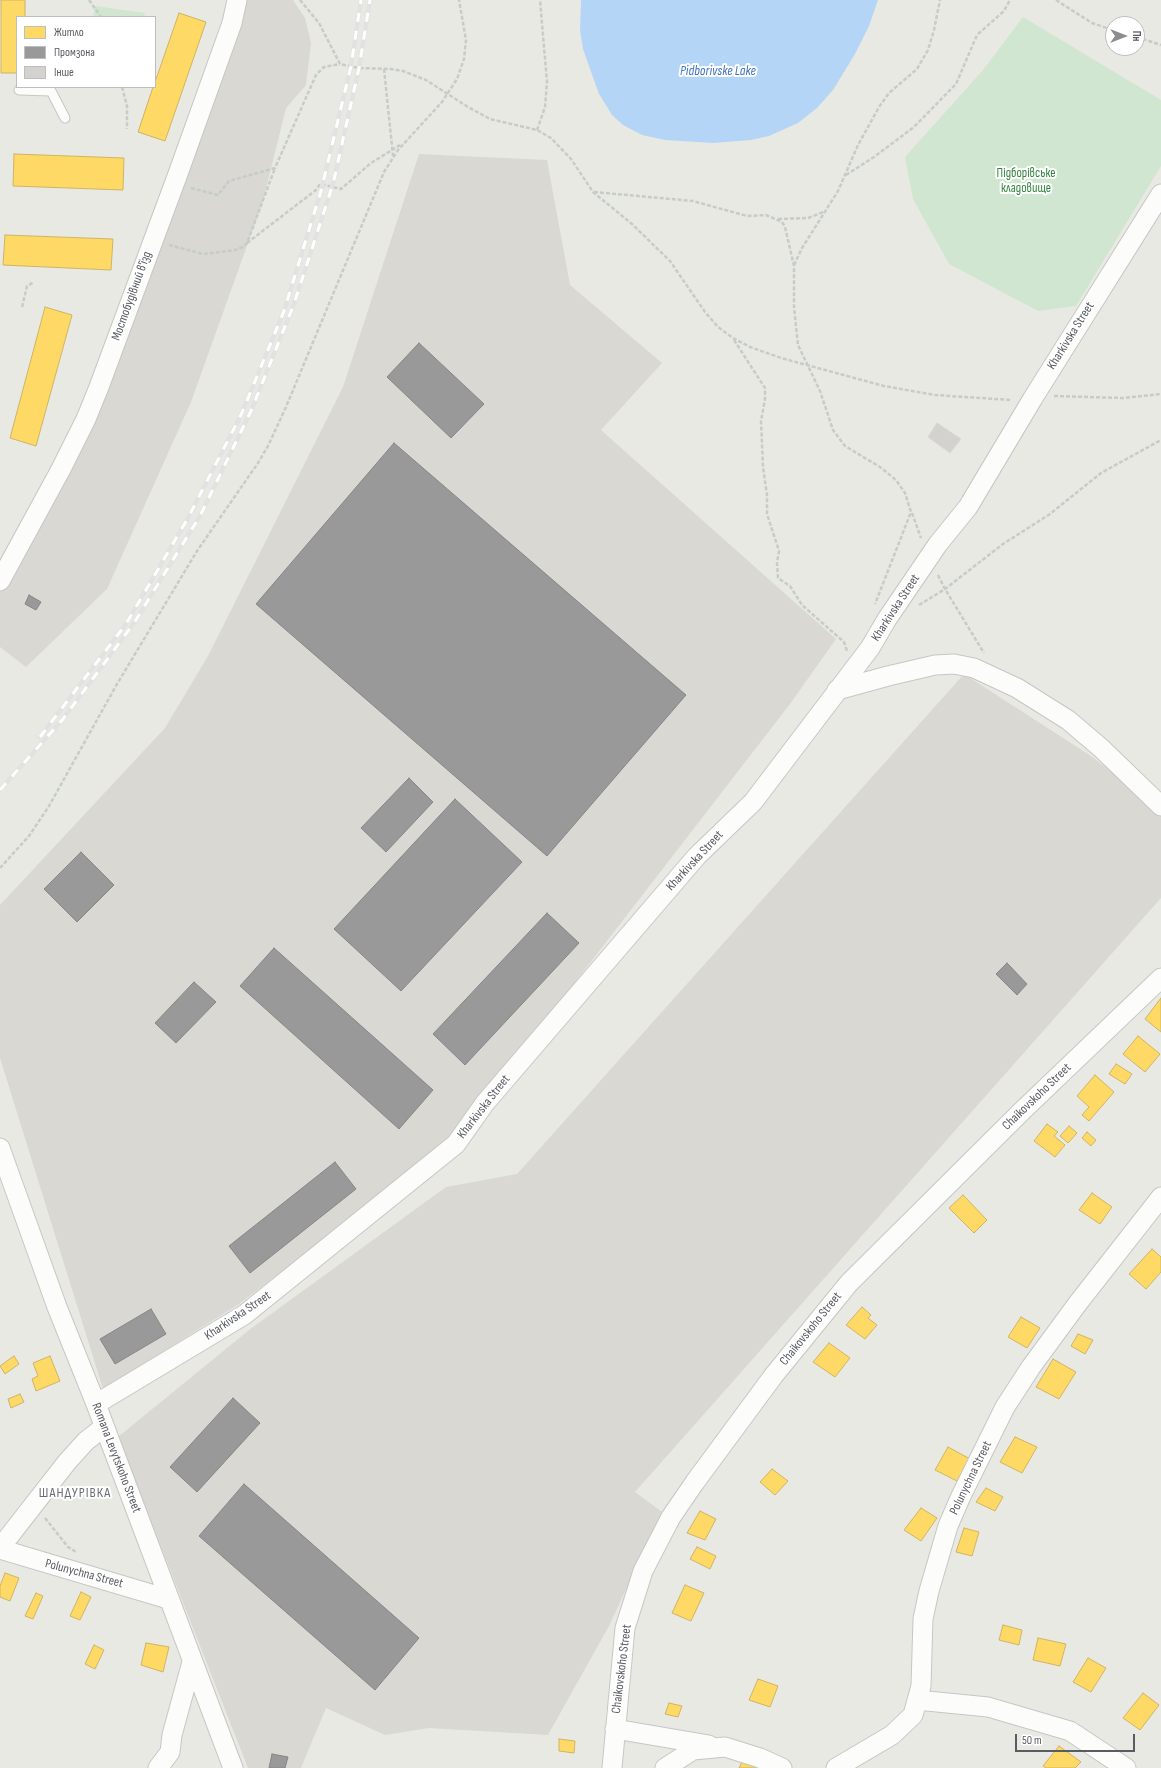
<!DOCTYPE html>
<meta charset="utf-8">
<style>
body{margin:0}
#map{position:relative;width:1161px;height:1768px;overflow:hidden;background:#e9e9e3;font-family:"Sofia Sans Condensed",sans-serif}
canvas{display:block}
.legend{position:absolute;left:16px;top:16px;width:140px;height:72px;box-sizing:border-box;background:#fff;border:1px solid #bdbec0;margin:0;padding:5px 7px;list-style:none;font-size:12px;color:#595c62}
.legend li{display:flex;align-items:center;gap:8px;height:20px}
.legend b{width:20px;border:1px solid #bdbec0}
.north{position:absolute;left:1105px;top:16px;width:40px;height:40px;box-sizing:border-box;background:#fff;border:1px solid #bdbec0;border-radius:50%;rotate:90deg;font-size:11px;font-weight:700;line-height:16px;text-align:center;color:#595c62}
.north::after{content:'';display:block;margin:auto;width:14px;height:18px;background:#8b8d8f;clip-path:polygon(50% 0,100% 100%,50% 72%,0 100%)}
.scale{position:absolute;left:1015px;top:1734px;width:120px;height:18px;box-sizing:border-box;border:2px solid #595c62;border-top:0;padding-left:5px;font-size:12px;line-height:14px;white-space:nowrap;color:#595c62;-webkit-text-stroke:3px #fff;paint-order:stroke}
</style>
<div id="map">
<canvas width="1161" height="1768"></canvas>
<ul class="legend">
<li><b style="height:11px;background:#ffd966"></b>Житло</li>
<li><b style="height:11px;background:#999"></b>Промзона</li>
<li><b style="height:11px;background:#d3d2ce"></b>Інше</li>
</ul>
<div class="north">Пн</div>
<div class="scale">50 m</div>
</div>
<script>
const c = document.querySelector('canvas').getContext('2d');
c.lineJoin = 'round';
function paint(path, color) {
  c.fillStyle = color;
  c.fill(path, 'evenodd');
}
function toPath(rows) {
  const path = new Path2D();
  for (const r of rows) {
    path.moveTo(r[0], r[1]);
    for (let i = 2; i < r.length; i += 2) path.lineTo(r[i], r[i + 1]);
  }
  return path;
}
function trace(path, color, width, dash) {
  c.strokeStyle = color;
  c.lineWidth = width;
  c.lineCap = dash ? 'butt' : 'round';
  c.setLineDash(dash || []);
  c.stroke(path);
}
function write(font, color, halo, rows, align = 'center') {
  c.font = font + ' "Sofia Sans Condensed",sans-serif';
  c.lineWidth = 4;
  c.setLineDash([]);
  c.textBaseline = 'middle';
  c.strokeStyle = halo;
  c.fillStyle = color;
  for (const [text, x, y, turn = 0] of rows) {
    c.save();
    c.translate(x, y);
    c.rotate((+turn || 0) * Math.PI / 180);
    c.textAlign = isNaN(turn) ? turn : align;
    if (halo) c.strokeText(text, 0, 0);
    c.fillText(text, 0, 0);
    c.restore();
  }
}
paint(toPath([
 [237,0,293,0,305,18,311,43,306,85,286,108,263,201,191,402,107,589,26,667,0,647,0,581,61,469],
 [419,154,547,160,570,285,662,363,601,430,836,639,790,704,454,1139,239,1304,103,1389,0,1058,0,905,165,728,208,656,343,387],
 [964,674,1091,756,1150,802,1161,813,1161,898,635,1492,662,1512,609,1626,548,1735,429,1728,385,1735,326,1708,301,1768,248,1768,118,1437,249,1330,446,1187,517,1174]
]), '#d9d8d3');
paint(toPath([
 [95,6,145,13,144,17,93,17],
 [1023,17,1161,100,1161,166,1076,306,1038,311,949,264,913,199,905,157,983,70]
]), '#d0e6d0');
paint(toPath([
 [581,0,878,0,869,26,855,54,833,90,817,108,798,123,769,136,751,140,713,143,665,140,642,135,623,125,612,115,599,94,583,49,580,30]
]), '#b4d5f6');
const homes = toPath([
 [1,0,25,0,25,17,17,17,17,73,1,73,1,0],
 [179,13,206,22,165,141,138,132,153,87,155,87,155,82,179,13],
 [14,154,124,158,123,190,13,186,14,154],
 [5,235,113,239,111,270,3,265,5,235],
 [45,307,72,315,36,446,10,438,45,307],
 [1161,998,1161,1032,1145,1019,1161,998],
 [1138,1036,1160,1054,1145,1072,1123,1054,1138,1036],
 [1116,1064,1132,1074,1125,1084,1109,1074,1116,1064],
 [1095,1075,1114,1092,1089,1121,1082,1115,1089,1107,1077,1096,1095,1075],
 [1047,1124,1058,1132,1054,1136,1065,1145,1055,1157,1034,1141,1047,1124],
 [1069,1126,1077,1133,1068,1143,1060,1136,1069,1126],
 [1087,1132,1096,1140,1091,1146,1082,1138,1087,1132],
 [1092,1193,1112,1207,1100,1224,1079,1210,1092,1193],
 [963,1195,987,1220,974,1233,949,1208,963,1195],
 [1152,1249,1161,1257,1161,1272,1146,1289,1129,1274,1152,1249],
 [862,1307,871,1315,868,1318,877,1325,865,1339,846,1325,862,1307],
 [1021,1317,1040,1328,1027,1348,1008,1337,1021,1317],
 [1078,1334,1093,1340,1085,1354,1071,1346,1078,1334],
 [829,1343,850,1358,835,1377,813,1362,829,1343],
 [14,1356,19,1364,5,1374,0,1366,14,1356],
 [50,1356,60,1381,36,1391,32,1379,38,1376,33,1363,50,1356],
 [1053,1359,1076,1372,1059,1399,1036,1387,1053,1359],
 [20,1394,24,1402,11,1408,8,1399,20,1394],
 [1015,1437,1037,1447,1022,1473,1000,1462,1015,1437],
 [948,1447,970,1459,957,1481,935,1470,948,1447],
 [772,1469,788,1481,775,1495,760,1482,772,1469],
 [986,1488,1003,1497,995,1511,976,1502,986,1488],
 [921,1508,937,1518,921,1541,904,1530,921,1508],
 [700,1511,716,1519,705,1540,687,1533,700,1511],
 [964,1528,979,1532,972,1556,956,1552,964,1528],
 [697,1547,716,1556,710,1569,690,1559,697,1547],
 [5,1573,19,1578,10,1601,0,1597,0,1586,5,1573],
 [685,1585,704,1593,691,1621,672,1613,685,1585],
 [81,1592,91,1597,80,1620,70,1616,81,1592],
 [36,1593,43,1596,33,1619,25,1616,36,1593],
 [1003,1625,1022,1630,1019,1645,999,1640,1003,1625],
 [1038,1638,1066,1644,1060,1666,1033,1660,1038,1638],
 [146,1643,169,1647,163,1672,141,1665,146,1643],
 [94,1645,104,1650,95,1669,85,1664,94,1645],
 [1088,1658,1106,1668,1091,1692,1073,1682,1088,1658],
 [758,1679,778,1686,770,1707,749,1700,758,1679],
 [1143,1693,1159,1705,1140,1730,1123,1718,1143,1693],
 [669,1703,682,1706,678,1717,665,1714,669,1703],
 [559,1739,575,1741,574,1753,559,1751,559,1739],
 [1059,1746,1081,1762,1075,1768,1046,1768,1043,1766,1059,1746],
 [743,1760,762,1768,739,1768,743,1760]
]);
paint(homes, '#ffd966');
trace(homes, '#cdb465', 1);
const industry = toPath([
 [419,343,484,404,451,438,387,377,419,343],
 [394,443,686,695,547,856,256,604,394,443],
 [29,595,41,602,36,610,25,604,29,595],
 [409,778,433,802,386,852,361,828,409,778],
 [455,799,522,862,401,991,334,929,455,799],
 [81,852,114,885,77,922,44,889,81,852],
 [547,913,579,943,465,1065,433,1034,547,913],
 [274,948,433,1090,399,1129,240,986,274,948],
 [1007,963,1027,984,1017,995,996,974,1007,963],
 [194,982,216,1002,176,1043,155,1023,194,982],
 [335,1162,356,1189,250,1273,229,1246,335,1162],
 [151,1309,166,1334,115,1364,100,1339,151,1309],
 [233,1398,260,1423,197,1492,170,1467,233,1398],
 [244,1484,419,1638,375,1690,199,1536,244,1484],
 [272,1754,288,1757,285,1768,269,1768,272,1754]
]);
paint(industry, '#999');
trace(industry, '#868788', 1);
const building = toPath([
 [937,423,961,439,950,453,928,437,937,423]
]);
paint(building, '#d3d2ce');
trace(building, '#d8d8d2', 1);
const service = toPath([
 [19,90,51,91,65,118]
]);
const minor = toPath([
 [0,581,61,469,86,419,99,387,179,171,232,23,237,0],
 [837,690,888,676,935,665,954,664,974,668,1017,688,1068,720,1101,748,1161,806],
 [0,1148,57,1307,96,1404,233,1768],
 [96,1404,244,1315,456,1144,485,1103,697,856,753,802,870,648,887,619,938,544,968,507,1033,398,1161,194],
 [0,1548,67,1462,86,1441,104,1427],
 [0,1549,168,1599],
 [917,1700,988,1707,1070,1731,1126,1768],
 [615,1729,709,1745],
 [158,1768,170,1752,172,1735,192,1662],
 [612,1768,625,1628,643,1571,671,1517,695,1482,774,1375,849,1283,1022,1111,1161,978],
 [665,1768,693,1750,725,1747,760,1758,782,1768],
 [836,1768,892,1735,913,1715,921,1686,923,1619,929,1591,948,1526,961,1496,1005,1407,1031,1367,1078,1303,1161,1197]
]);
trace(service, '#c6c7c5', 11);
trace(minor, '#c6c7c5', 21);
trace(toPath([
 [89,0,101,17],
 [300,0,319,23,340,64,359,68,391,69,403,71,426,80,468,107,490,119,537,130,551,138,571,159,593,192,632,224,670,261,705,312,718,327,733,338,750,347,781,358,884,386,935,395,1011,400],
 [1056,0,1092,23,1113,30],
 [1137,37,1161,45],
 [384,69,393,156],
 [122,87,127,106,127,129],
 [537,130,545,107,547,82,540,0],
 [846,175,874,157,914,127,956,84,977,35,1004,11,1010,0],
 [191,188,218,195,229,181,275,168,316,75,324,67,340,64],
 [594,192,693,201,747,216,766,215,782,222,785,227,794,266,794,307,798,345,820,391,833,430,845,446,880,467,896,480,905,493,911,512,875,604],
 [778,219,808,218,826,211],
 [247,243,316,190,320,184,341,189,371,163,400,145],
 [169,245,203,254,235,250,243,247,247,243,275,168],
 [794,265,802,248,838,191,858,145,879,107,889,93,917,69,928,50,934,30,940,0],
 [22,307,27,286,34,282],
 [734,340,765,388,765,399,761,421,763,467,767,495,767,514,779,551,777,563,778,578,790,586,802,605,844,642,847,651],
 [1054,396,1123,398,1161,394],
 [912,513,921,538],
 [938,575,945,589,984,653],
 [919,605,945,589,1003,544,1050,514,1101,473,1161,440],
 [0,868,29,836,49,806,117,684,197,551,258,463,268,446,286,407,384,172,398,150,442,102,457,79,464,59,466,40,459,0],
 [45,1518,68,1547,76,1552]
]), '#c6ccc9', 2.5, [4, 2]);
trace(service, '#fcfcfb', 9);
trace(minor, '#fcfcfb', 19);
const rail = toPath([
 [40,737,126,624,188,518,241,415,284,311,321,191,351,66,361,0],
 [0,790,63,719,134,623,200,516,251,411,294,304,333,184,359,68,370,0]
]);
trace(rail, '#e2e2e1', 4.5);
trace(rail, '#fff', 3, [9]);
write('13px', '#358540', '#fff', [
 ["Підборівське",1026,174],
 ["кладовище",1026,189]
]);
write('13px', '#595c62', '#fff', [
 ["Мостобудівний в'їзд",132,296,-70],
 ["Kharkivska Street",1071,336,-58],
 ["Kharkivska Street",896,608,-57],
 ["Kharkivska Street",695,861,-47],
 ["Chaikovskoho Street",1037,1097,-44],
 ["Kharkivska Street",484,1107,-52],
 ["Kharkivska Street",238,1316,-34],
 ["Chaikovskoho Street",811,1329,-51],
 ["Romana Levytskoho Street",116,1458,69],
 ["Polunychna Street",971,1478,-64],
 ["Polunychna Street",84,1574,15],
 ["Chaikovskoho Street",622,1669,-83]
]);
write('italic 14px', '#4274c1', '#fff', [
 ["Pidborivske Lake",718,71]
]);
c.letterSpacing = '1px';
write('14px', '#6a6e74', '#fff', [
 ["ШАНДУРІВКА",75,1493]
]);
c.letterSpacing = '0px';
</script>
